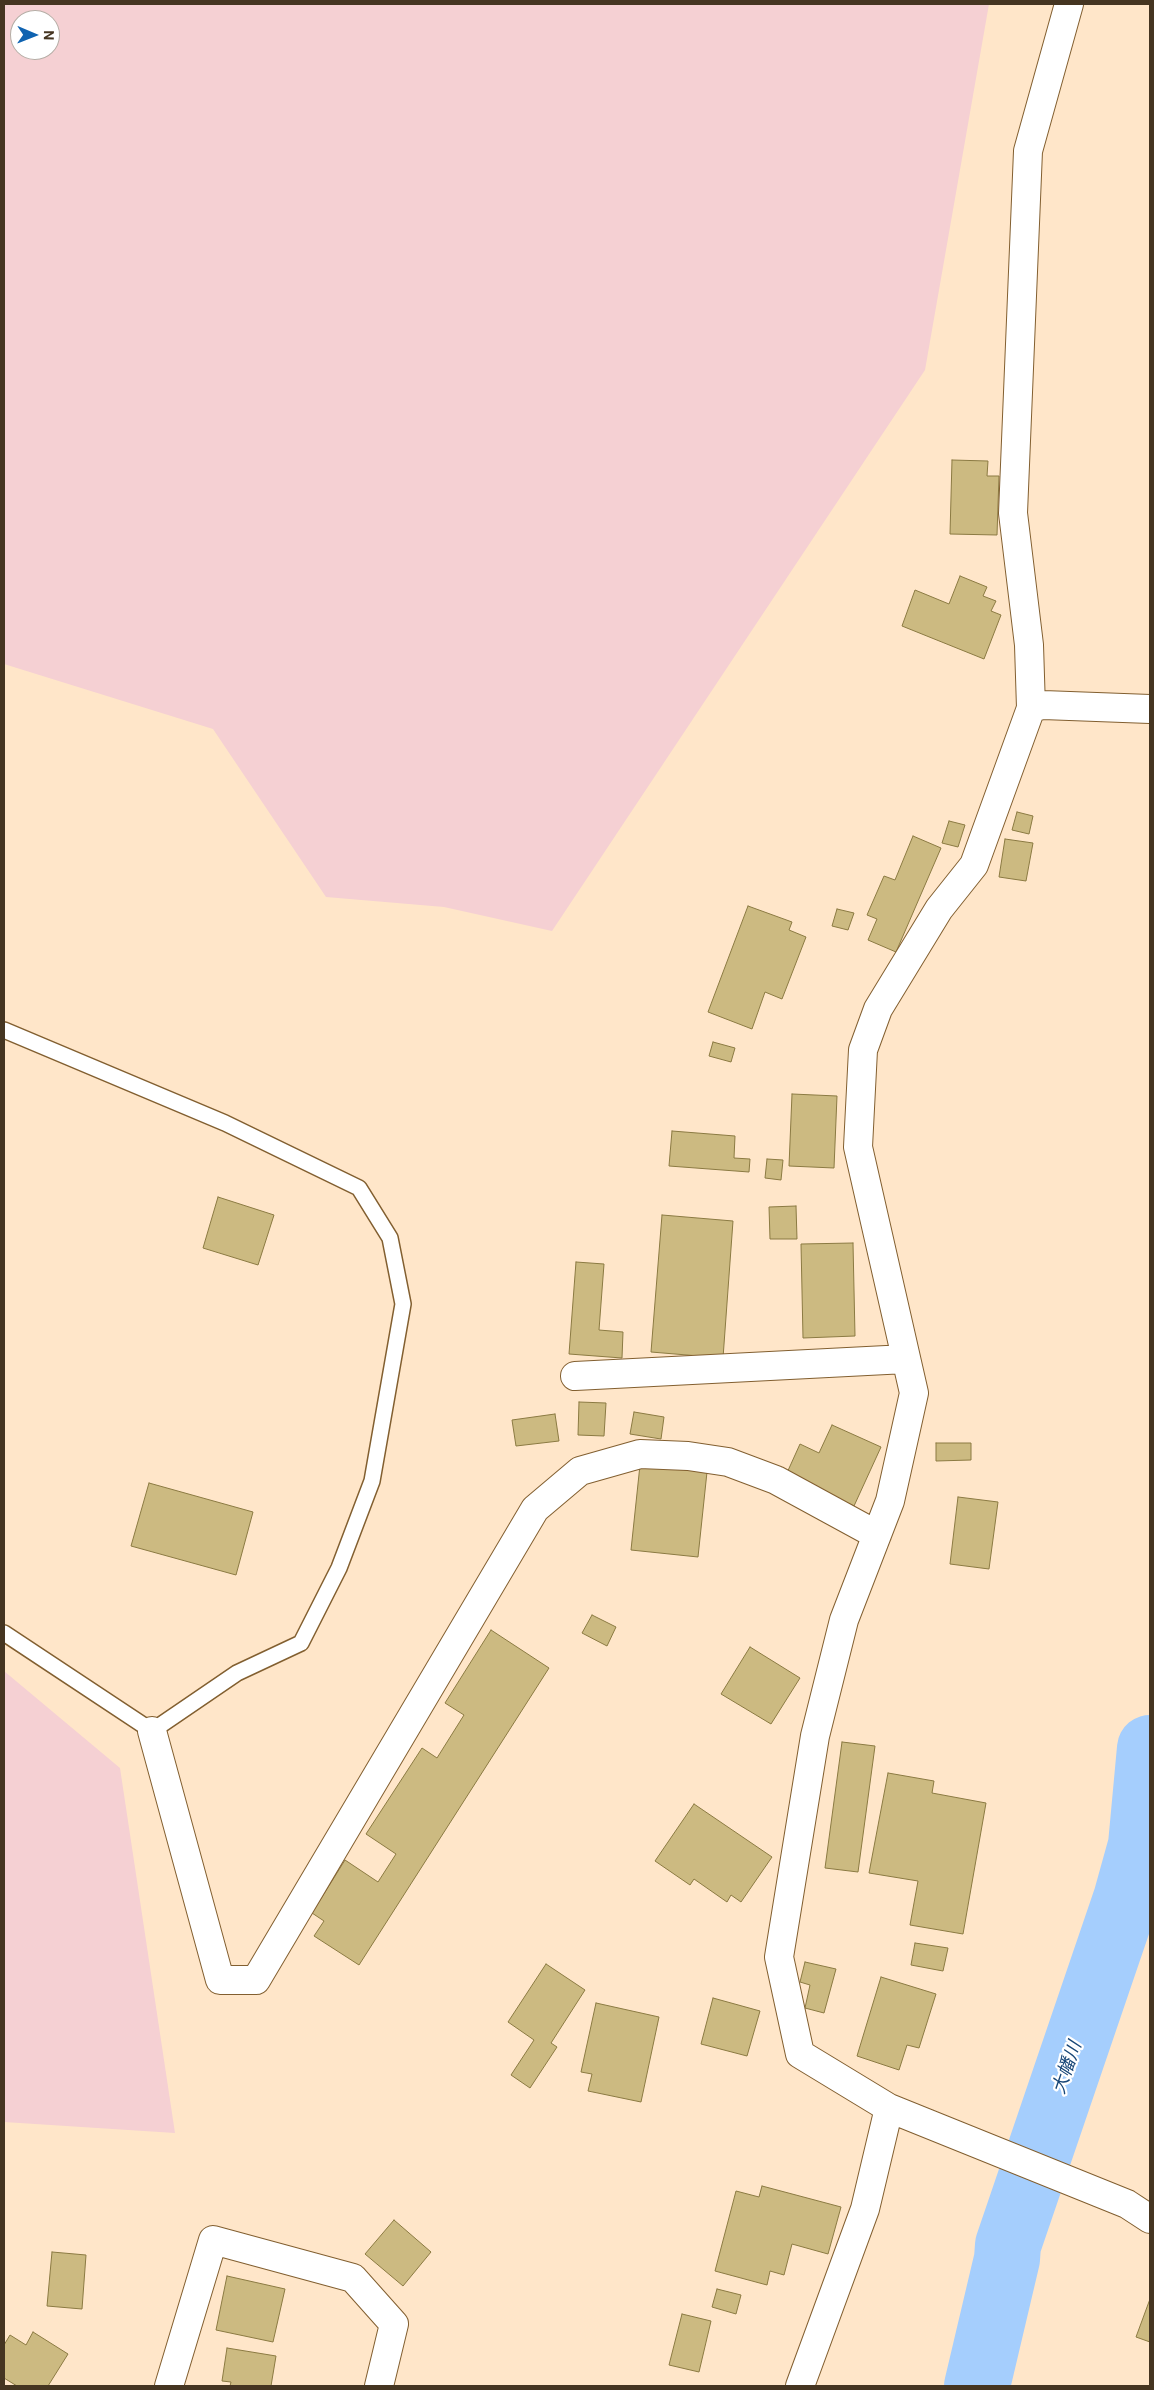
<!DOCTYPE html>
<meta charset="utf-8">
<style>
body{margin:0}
#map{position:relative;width:1154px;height:2390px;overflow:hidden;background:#ffe6c9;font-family:Roboto,sans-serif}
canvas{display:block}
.frame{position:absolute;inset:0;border:5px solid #453521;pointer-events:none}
.north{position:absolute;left:10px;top:10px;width:50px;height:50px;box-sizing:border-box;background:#fff;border:1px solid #b5aea6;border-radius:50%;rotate:91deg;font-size:14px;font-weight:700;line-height:20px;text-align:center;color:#453521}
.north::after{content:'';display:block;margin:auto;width:18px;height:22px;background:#0f63b1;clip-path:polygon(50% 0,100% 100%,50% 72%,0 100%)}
</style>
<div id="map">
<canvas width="1154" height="2390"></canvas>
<div class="frame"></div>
<div class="north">N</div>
</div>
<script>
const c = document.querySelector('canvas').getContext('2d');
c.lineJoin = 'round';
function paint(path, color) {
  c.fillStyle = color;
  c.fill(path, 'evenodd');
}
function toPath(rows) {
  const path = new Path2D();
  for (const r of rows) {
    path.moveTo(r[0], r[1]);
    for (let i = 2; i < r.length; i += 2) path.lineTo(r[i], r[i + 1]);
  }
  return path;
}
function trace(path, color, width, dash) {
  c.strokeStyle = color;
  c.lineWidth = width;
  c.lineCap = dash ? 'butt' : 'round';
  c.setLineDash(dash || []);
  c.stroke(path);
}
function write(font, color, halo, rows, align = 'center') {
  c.font = font + ' Roboto,"Noto Sans JP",sans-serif';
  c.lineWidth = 4.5;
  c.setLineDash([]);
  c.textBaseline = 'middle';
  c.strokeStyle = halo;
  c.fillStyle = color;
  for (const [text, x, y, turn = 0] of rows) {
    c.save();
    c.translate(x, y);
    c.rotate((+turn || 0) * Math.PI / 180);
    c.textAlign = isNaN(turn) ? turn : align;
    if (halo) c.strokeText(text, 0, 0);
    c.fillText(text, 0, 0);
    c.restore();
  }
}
paint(toPath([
 [4,4,989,4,925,370,552,931,444,907,326,897,213,729,4,664],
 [20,20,50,20,50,50,20,50],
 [4,1671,120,1768,175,2133,4,2122]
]), '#f5d0d3');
trace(toPath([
 [977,2386,1007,2259,1008,2245,1126,1899,1141,1845,1150,1748]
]), '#a5cefd', 66);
const building = toPath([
 [952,460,988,461,987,476,999,476,997,535,950,534,952,460],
 [960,576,987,587,983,596,996,601,991,611,1001,615,984,659,902,626,915,590,949,604,960,576],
 [1017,812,1033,816,1029,834,1012,830,1017,812],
 [949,821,965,825,958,847,942,843,949,821],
 [913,836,941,848,896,952,868,940,877,919,867,915,884,876,895,880,913,836],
 [1005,839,1033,843,1026,881,999,877,1005,839],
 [748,906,792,922,789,930,806,937,782,999,765,992,752,1029,708,1012,748,906],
 [837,909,854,913,848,930,832,926,837,909],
 [713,1042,735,1048,731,1062,709,1056,713,1042],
 [792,1094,837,1096,834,1168,789,1166,792,1094],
 [672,1131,735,1136,734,1158,750,1159,749,1172,669,1166,672,1131],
 [767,1159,783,1160,781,1180,765,1178,767,1159],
 [218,1197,274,1215,258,1265,203,1248,218,1197],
 [796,1206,797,1239,770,1239,769,1207,796,1206],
 [662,1215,733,1221,723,1358,651,1352,662,1215],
 [853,1243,855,1336,803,1338,801,1244,853,1243],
 [576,1262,604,1264,599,1330,623,1332,622,1358,569,1354,576,1262],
 [579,1402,606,1403,604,1436,578,1435,579,1402],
 [634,1412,664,1417,661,1439,630,1434,634,1412],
 [555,1414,559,1441,516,1446,512,1420,555,1414],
 [832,1425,881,1447,854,1506,786,1475,800,1444,819,1453,832,1425],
 [936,1443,971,1443,971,1460,936,1461,936,1443],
 [640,1465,707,1472,698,1557,631,1550,640,1465],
 [149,1483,253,1512,236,1575,131,1546,149,1483],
 [958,1497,998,1502,989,1569,950,1564,958,1497],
 [592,1615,616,1627,607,1646,582,1633,592,1615],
 [491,1630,549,1668,359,1965,314,1936,324,1921,312,1913,345,1860,378,1882,396,1854,366,1834,422,1748,437,1758,464,1715,445,1703,491,1630],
 [750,1647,800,1678,771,1724,721,1694,750,1647],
 [842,1742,875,1746,858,1872,825,1868,842,1742],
 [888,1773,934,1781,932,1793,986,1803,963,1934,910,1925,918,1881,869,1873,888,1773],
 [694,1804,772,1857,741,1902,731,1895,727,1902,694,1879,690,1885,655,1861,694,1804],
 [915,1943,948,1948,943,1971,911,1965,915,1943],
 [805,1962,836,1969,824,2013,805,2008,810,1985,800,1982,805,1962],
 [546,1964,585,1990,551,2043,557,2047,530,2088,511,2075,534,2040,508,2022,546,1964],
 [881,1977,936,1994,919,2048,907,2045,899,2070,857,2056,881,1977],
 [713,1998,760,2011,747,2056,701,2044,713,1998],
 [596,2003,659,2017,641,2102,588,2091,592,2074,581,2072,596,2003],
 [762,2186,841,2207,828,2254,792,2244,784,2275,770,2271,767,2285,715,2271,736,2191,759,2197,762,2186],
 [394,2220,431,2252,403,2286,365,2254,394,2220],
 [52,2252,86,2255,82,2309,47,2306,52,2252],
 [227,2276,285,2289,273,2342,216,2330,227,2276],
 [717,2289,741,2295,736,2314,712,2307,717,2289],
 [1150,2299,1150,2342,1136,2337,1150,2299],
 [682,2314,711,2321,699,2372,669,2365,682,2314],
 [33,2332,68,2354,48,2386,17,2386,4,2378,4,2345,10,2335,26,2345,33,2332],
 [227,2348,276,2356,271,2386,230,2386,231,2382,222,2381,227,2348]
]);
paint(building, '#ccba81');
trace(building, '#8b7a42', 1);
const lane = toPath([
 [4,1030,225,1123,359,1188,390,1238,403,1304,372,1481,339,1568,301,1643,237,1673,152,1731,4,1633]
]);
const street = toPath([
 [1069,4,1028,151,1013,513,1029,645,1031,708,974,865,939,909,878,1009,863,1050,858,1147,914,1393,890,1501,844,1620,815,1736,779,1957,800,2054,889,2108,1127,2204,1150,2219],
 [1031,708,1043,705,1150,709],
 [575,1376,906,1359],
 [152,1731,220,1980,256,1980,535,1509,580,1471,640,1454,688,1456,728,1462,776,1480,877,1535],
 [169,2386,213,2240,353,2278,394,2324,379,2386],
 [800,2386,865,2209,889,2108]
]);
trace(lane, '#825f30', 18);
trace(street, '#825f30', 30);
trace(lane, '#fff', 15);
trace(street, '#fff', 28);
write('italic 18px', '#174677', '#fff', [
 ["大幡川",1068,2068,-71]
]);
</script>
